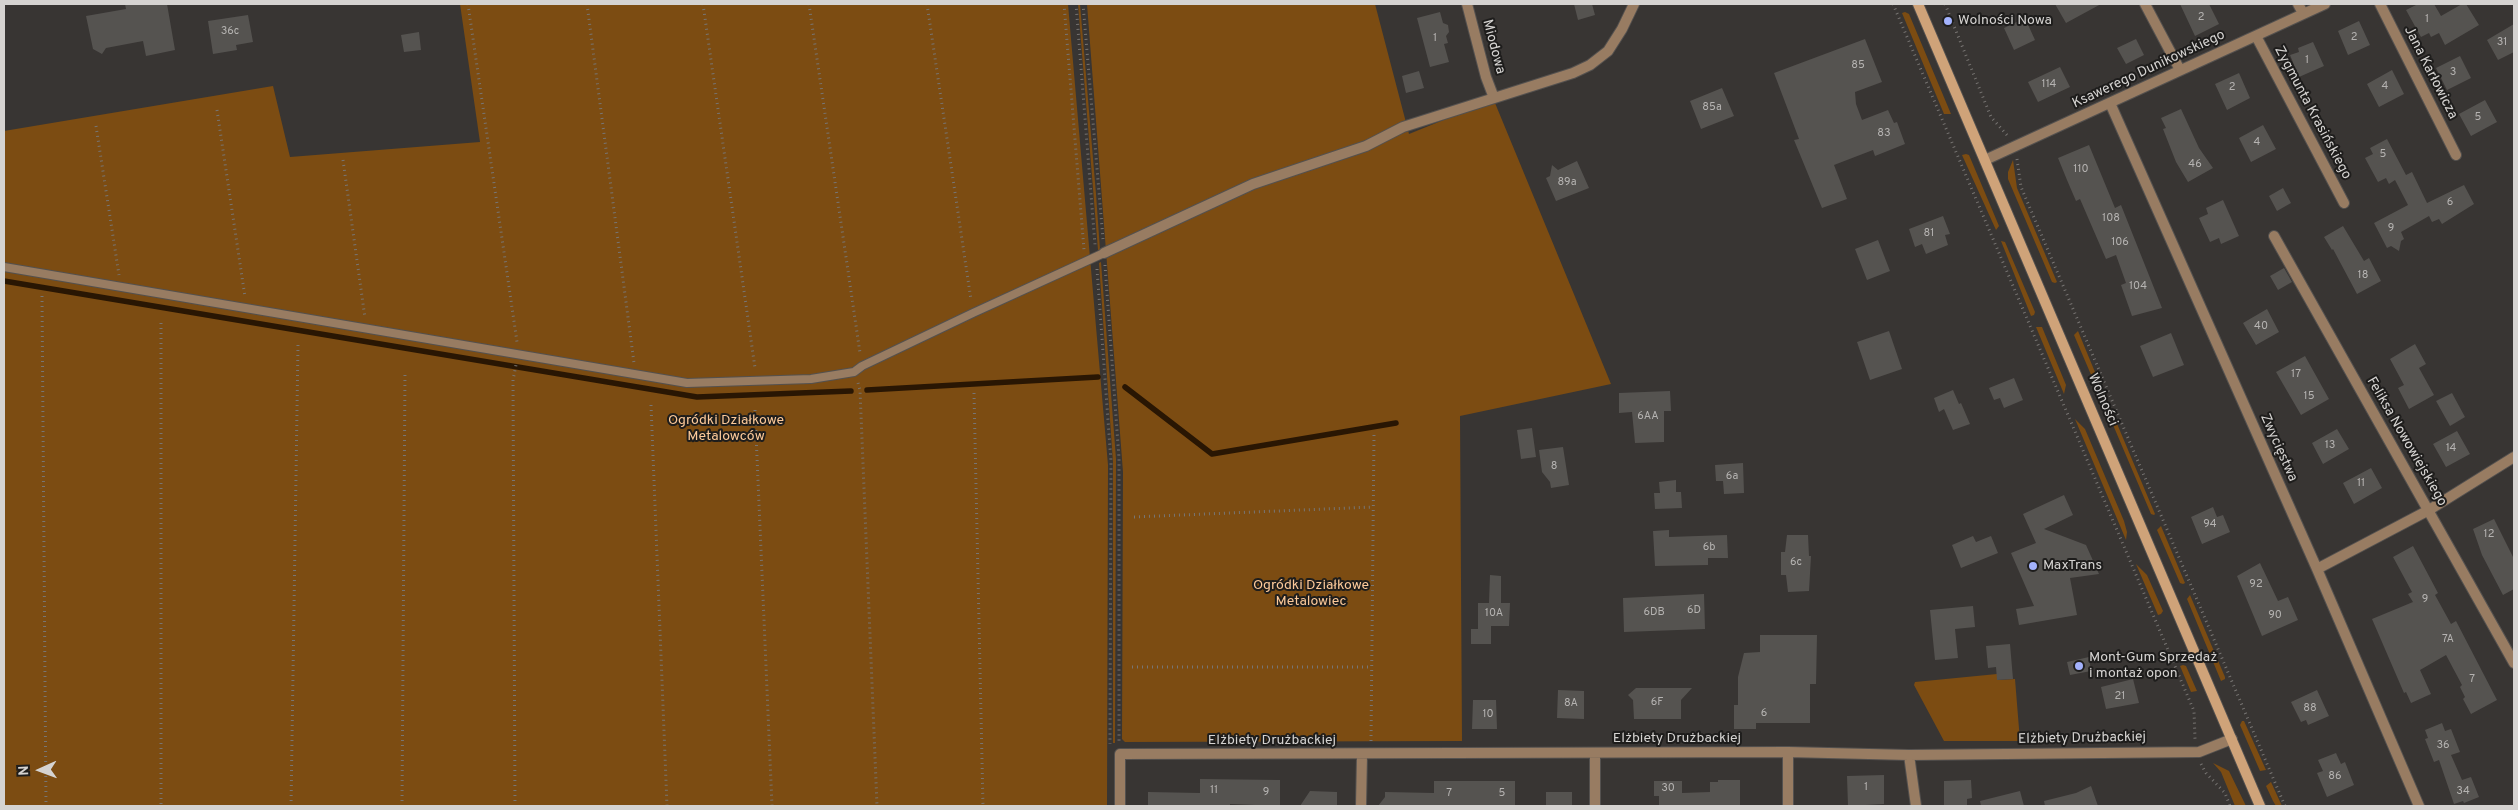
<!DOCTYPE html>
<meta charset="utf-8">
<style>
body{margin:0}
#map{position:relative;width:2518px;height:810px;overflow:hidden;background:#383533;font-family:Overpass,sans-serif}
canvas{display:block}
.frame{position:absolute;inset:0;border:5px solid #d5d3d1;pointer-events:none}
.north{position:absolute;left:15px;top:745px;width:50px;height:50px;-webkit-text-stroke:4px #1e1d1c;paint-order:stroke;rotate:268deg;font-size:14px;font-weight:700;line-height:20px;text-align:center;color:#d5d3d1}
.north::after{content:'';display:block;margin:auto;width:18px;height:22px;background:#d5d3d1;clip-path:polygon(50% 0,100% 100%,50% 72%,0 100%)}
</style>
<div id="map">
<canvas width="2518" height="810"></canvas>
<div class="frame"></div>
<div class="north">N</div>
</div>
<script>
const c = document.querySelector('canvas').getContext('2d');
c.lineJoin = 'round';
function paint(path, color) {
  c.fillStyle = color;
  c.fill(path, 'evenodd');
}
function toPath(rows) {
  const path = new Path2D();
  for (const r of rows) {
    path.moveTo(r[0], r[1]);
    for (let i = 2; i < r.length; i += 2) path.lineTo(r[i], r[i + 1]);
  }
  return path;
}
function trace(path, color, width, dash) {
  c.strokeStyle = color;
  c.lineWidth = width;
  c.lineCap = dash ? 'butt' : 'round';
  c.setLineDash(dash || []);
  c.stroke(path);
}
function write(font, color, halo, rows, align = 'center') {
  c.font = font + ' Overpass,sans-serif';
  c.lineWidth = 4;
  c.setLineDash([]);
  c.textBaseline = 'middle';
  c.strokeStyle = halo;
  c.fillStyle = color;
  for (const [text, x, y, turn = 0] of rows) {
    c.save();
    c.translate(x, y);
    c.rotate((+turn || 0) * Math.PI / 180);
    c.textAlign = isNaN(turn) ? turn : align;
    if (halo) c.strokeText(text, 0, 0);
    c.fillText(text, 0, 0);
    c.restore();
  }
}
paint(toPath([
 [460,4,1068,4,1108,465,1107,806,4,806,4,131,273,86,290,157,480,142],
 [1078,4,1080,4,1096,194,1100,250,1098,250],
 [1087,4,1375,4,1409,134,1473,108,1495,103,1611,384,1460,416,1462,741,1125,742,1122,739,1123,472],
 [1905,12,1909,14,1951,114,1944,114,1902,13],
 [1966,154,1969,155,1999,226,1996,230,1962,155],
 [2013,160,2017,188,2057,282,2055,283,2052,282,2008,179,2008,172],
 [2001,241,2005,242,2035,312,2034,315,2031,316],
 [1101,262,1116,459,1115,743,1113,743,1113,462,1099,263],
 [2036,327,2042,327,2066,385,2064,394],
 [2078,331,2097,377,2095,378,2092,377,2074,335],
 [2102,388,2155,514,2154,515,2151,514,2099,392],
 [2075,419,2085,429,2124,521,2127,532,2126,540],
 [2161,526,2185,583,2183,584,2180,583,2157,530],
 [2136,564,2147,575,2163,611,2161,614,2158,615],
 [2190,595,2225,677,2225,679,2221,681,2187,599],
 [2183,665,2186,666,2197,691,2191,692,2180,666],
 [1997,674,1998,680,2015,679,2020,741,1944,741,1914,685,1915,682],
 [2242,721,2244,721,2266,770,2260,771,2240,725],
 [2213,763,2229,771,2246,806,2235,806,2221,772],
 [2271,782,2282,806,2276,806,2273,801,2266,786]
]), '#7c4c12');
trace(toPath([
 [4,281,697,397,851,391],
 [1125,387,1212,454,1396,423],
 [867,390,1098,377]
]), '#291603', 5.5);
paint(toPath([
 [125,4,167,4,175,50,146,56,143,41,106,48,102,54,93,49,86,16,126,9],
 [1574,4,1592,4,1595,15,1578,20],
 [2055,4,2101,4,2066,23],
 [2180,4,2209,4,2219,24,2195,36],
 [2418,4,2434,4,2441,16,2462,4,2466,4,2479,25,2445,45,2439,33,2431,37,2429,33,2421,37,2406,10],
 [1440,12,1443,23,1448,25,1449,32,1446,36,1448,43,1444,44,1449,62,1430,67,1417,18],
 [248,15,253,42,236,45,237,50,213,54,208,21],
 [2025,18,2035,40,2014,50,2004,28],
 [2359,21,2370,45,2348,55,2338,31],
 [2514,24,2514,52,2498,60,2487,40],
 [419,32,421,50,404,52,401,35],
 [1865,39,1882,82,1855,92,1856,104,1862,120,1888,110,1894,123,1897,122,1905,144,1875,156,1873,150,1834,165,1847,199,1822,208,1794,140,1799,139,1774,73],
 [2136,39,2144,55,2126,64,2117,48],
 [2313,42,2324,66,2299,77,2290,55,2299,52,2298,48],
 [2460,56,2471,78,2447,90,2436,68],
 [2060,67,2070,87,2038,102,2028,82],
 [2392,70,2404,94,2379,107,2367,84],
 [1419,71,1424,88,1406,93,1402,76],
 [2239,73,2250,98,2227,110,2215,84],
 [1722,88,1734,116,1701,129,1690,101],
 [2485,100,2497,122,2471,136,2459,114],
 [2181,109,2199,148,2213,168,2188,182,2176,162,2163,129,2166,128,2161,118],
 [2263,125,2276,149,2251,162,2239,138],
 [2387,139,2406,175,2412,172,2427,203,2464,185,2474,204,2442,224,2439,219,2432,222,2429,216,2401,232,2404,239,2401,241,2399,251,2391,246,2387,248,2374,223,2408,205,2395,180,2389,184,2386,178,2378,182,2365,158,2373,154,2370,148],
 [2089,145,2115,208,2121,205,2162,308,2132,316,2121,285,2126,283,2116,255,2106,259,2080,199,2076,201,2067,180,2058,158],
 [1577,161,1589,188,1556,201,1546,178,1550,176,1552,165,1558,170],
 [2283,188,2291,203,2277,211,2269,196],
 [2223,200,2239,236,2221,244,2219,238,2210,242,2199,218,2208,214,2206,208],
 [1943,216,1950,234,1945,235,1948,245,1926,254,1922,244,1915,247,1909,229],
 [2343,226,2364,261,2369,258,2381,281,2357,294,2333,249,2332,250,2324,237],
 [1878,240,1890,271,1867,280,1855,249],
 [2284,268,2292,282,2278,290,2270,276],
 [2267,309,2279,332,2256,345,2243,323],
 [1889,331,1902,369,1870,380,1857,342],
 [2171,333,2184,365,2153,377,2140,346],
 [2415,344,2426,364,2419,368,2434,395,2409,409,2398,388,2404,385,2390,359],
 [2305,356,2329,399,2301,415,2276,372],
 [2014,378,2023,400,2004,408,2000,398,1994,400,1989,388],
 [1953,390,1959,404,1961,403,1970,424,1953,430,1944,409,1939,412,1934,398],
 [1670,391,1671,411,1664,411,1664,442,1635,443,1632,412,1619,413,1619,393],
 [2452,393,2465,417,2450,426,2436,401],
 [1532,428,1536,457,1521,459,1517,430],
 [2337,429,2349,449,2323,464,2312,443],
 [2457,431,2470,454,2446,467,2433,444],
 [1563,447,1569,485,1551,488,1550,482,1542,472,1539,450],
 [1743,463,1744,493,1724,494,1723,481,1716,481,1715,465],
 [2371,468,2382,488,2354,504,2343,483],
 [1676,480,1676,492,1681,492,1682,508,1655,509,1654,493,1660,493,1659,482],
 [2064,495,2073,515,2044,529,2086,545,2099,574,2070,578,2077,615,2019,625,2016,609,2034,606,2011,553,2036,543,2023,514],
 [2213,507,2217,517,2223,515,2230,532,2202,544,2191,517],
 [2494,519,2514,559,2514,589,2503,595,2482,555,2473,529],
 [1669,530,1669,537,1727,535,1728,558,1708,558,1708,565,1655,566,1653,531],
 [1787,535,1808,535,1809,556,1811,556,1809,591,1788,592,1786,575,1781,575,1781,552,1785,552],
 [1973,536,1976,542,1991,536,1998,553,1961,568,1952,545],
 [2413,546,2438,593,2435,595,2451,624,2456,621,2497,700,2471,714,2463,699,2465,697,2460,687,2462,685,2446,655,2420,670,2431,694,2411,703,2406,692,2404,693,2372,619,2413,602,2408,594,2412,592,2393,557],
 [2260,563,2278,601,2288,597,2298,620,2262,636,2237,576],
 [1490,575,1501,576,1501,603,1510,603,1509,626,1491,626,1491,644,1471,644,1471,629,1478,629,1478,603,1489,603],
 [1704,594,1705,629,1624,632,1623,598],
 [1973,606,1975,627,1955,629,1958,658,1935,660,1930,610],
 [1760,635,1817,635,1816,684,1810,684,1810,723,1756,723,1756,729,1734,729,1734,705,1738,705,1738,677,1744,653,1760,652],
 [2010,644,2013,679,1997,680,1996,667,1988,668,1986,646],
 [2089,657,2091,671,2070,675,2067,662],
 [2133,679,2139,703,2106,709,2101,687],
 [1636,688,1692,688,1681,700,1681,719,1634,719,1633,700,1628,695],
 [1558,690,1584,691,1584,719,1557,718],
 [2317,690,2329,716,2308,725,2306,720,2301,722,2291,702],
 [1473,700,1496,700,1497,729,1472,729],
 [2442,723,2445,731,2451,729,2460,752,2451,755,2462,780,2471,777,2479,797,2464,803,2463,801,2454,804,2439,760,2434,762,2425,739,2428,738,2425,730],
 [2336,753,2341,764,2345,762,2354,785,2327,797,2317,773,2323,771,2318,760],
 [1884,775,1884,804,1848,806,1847,776],
 [1200,779,1280,780,1280,806,1230,804,1230,806,1148,806,1148,792,1200,793],
 [1718,780,1740,780,1740,806,1659,806,1659,796,1654,796,1654,781,1682,781,1682,793,1710,792,1710,782,1718,782],
 [1971,780,1972,798,1967,799,1967,806,1944,806,1944,781],
 [1434,781,1515,781,1515,806,1378,806,1385,797,1385,792,1434,793],
 [2091,786,2098,806,2045,806,2044,801,2076,793],
 [1310,791,1337,792,1337,806,1300,806],
 [2020,791,2024,806,1981,806,1980,801],
 [1546,792,1572,792,1572,806,1546,806]
]), '#555350');
const lane = toPath([
 [4,267,687,383,811,379,854,372,862,366,973,313,1104,253]
]);
const street = toPath([
 [1467,4,1486,77,1494,98],
 [2145,4,2180,70],
 [2298,4,2303,13],
 [2380,4,2456,155],
 [2256,36,2344,203],
 [2110,103,2317,569,2419,806],
 [1985,160,2325,4],
 [2274,236,2514,663],
 [1104,253,1253,184,1366,146,1403,127,1573,73,1590,65,1608,51,1622,29,1634,4],
 [2317,569,2429,510,2514,457],
 [1788,752,1788,806],
 [1595,753,1595,806],
 [1909,755,1916,806],
 [1120,806,1120,754,1788,752,1909,755,2199,752,2232,739],
 [1361,806,1362,755]
]);
const secondary = toPath([
 [1918,4,2260,806]
]);
trace(lane, '#54514f', 10);
trace(street, '#54514f', 12);
trace(secondary, '#54514f', 12);
trace(toPath([
 [468,4,517,342],
 [587,4,634,363],
 [703,4,755,368],
 [809,4,860,353],
 [927,4,971,300],
 [1064,4,1084,250],
 [1076,4,1095,245],
 [1083,4,1103,239],
 [1893,4,2194,711,2195,739],
 [1945,4,1991,117,2007,135],
 [217,110,245,297],
 [96,126,119,275],
 [2017,159,2021,187,2285,806],
 [343,160,365,318],
 [1105,265,1119,458,1119,741],
 [1097,269,1111,461,1110,744],
 [42,296,46,806],
 [161,323,161,806],
 [858,383,860,390,877,806],
 [974,393,983,806],
 [651,405,667,806],
 [755,410,772,806],
 [1134,517,1373,507],
 [1132,667,1372,667],
 [1371,741,1374,435],
 [2201,764,2206,773,2225,793,2230,806],
 [291,806,298,344],
 [402,806,405,372],
 [515,806,513,380,516,365]
]), '#787573', 3, [1, 4]);
trace(lane, '#987c62', 8);
trace(street, '#987c62', 10);
trace(secondary, '#cfa379', 10);
for (const [x, y, r, color] of [
 [1948,21,5,"#a3b2fd"],
 [2033,566,5,"#a3b2fd"],
 [2079,666,5,"#a3b2fd"]
]) {
  const dot = new Path2D();
  dot.arc(x, y, r, 0, 2 * Math.PI);
  c.fillStyle = color;
  c.fill(dot);
  trace(dot, '#1e1d1c', 2);
}
write('11px', '#b5b3b1', null, [
 ["2",2201,18],
 ["1",2427,20],
 ["36c",230,32],
 ["2",2354,38],
 ["1",1435,39],
 ["31",2502,43],
 ["1",2307,61],
 ["85",1858,66],
 ["3",2453,73],
 ["114",2049,85],
 ["4",2385,87],
 ["2",2232,88],
 ["85a",1712,108],
 ["5",2478,118],
 ["83",1884,134],
 ["4",2257,143],
 ["5",2383,155],
 ["46",2195,165],
 ["110",2081,170],
 ["89a",1567,183],
 ["6",2450,203],
 ["108",2111,219],
 ["9",2391,229],
 ["81",1929,234],
 ["106",2120,243],
 ["18",2363,276],
 ["104",2138,287],
 ["40",2261,327],
 ["17",2296,375],
 ["15",2309,397],
 ["6AA",1648,417],
 ["13",2330,446],
 ["14",2451,449],
 ["8",1554,467],
 ["6a",1732,477],
 ["11",2361,484],
 ["94",2210,525],
 ["12",2489,535],
 ["6b",1709,548],
 ["6c",1796,563],
 ["92",2256,585],
 ["9",2425,600],
 ["6D",1694,611],
 ["6DB",1654,613],
 ["10A",1494,614],
 ["90",2275,616],
 ["7A",2448,640],
 ["7",2472,680],
 ["21",2120,697],
 ["6F",1657,703],
 ["8A",1571,704],
 ["88",2310,709],
 ["6",1764,714],
 ["10",1488,715],
 ["36",2443,746],
 ["86",2335,777],
 ["1",1866,788],
 ["30",1668,789],
 ["11",1214,791],
 ["34",2463,792],
 ["9",1266,793],
 ["7",1449,794],
 ["5",1502,794]
]);
write('14px', '#d5d3d1', '#1e1d1c', [
 ["Wolności Nowa",1958,21],
 ["MaxTrans",2043,566],
 ["Mont-Gum Sprzedaż",2089,658],
 ["i montaż opon",2089,674]
], 'left');
write('14px', '#d5d3d1', '#1e1d1c', [
 ["Miodowa",1493,47,75],
 ["Ksawerego Dunikowskiego",2149,70,-25],
 ["Jana Karłowicza",2430,73,63],
 ["Zygmunta Krasińskiego",2312,113,62],
 ["Wolności",2102,400,67],
 ["Feliksa Nowowiejskiego",2406,442,60],
 ["Zwycięstwa",2278,448,66],
 ["Elżbiety Drużbackiej",1677,739],
 ["Elżbiety Drużbackiej",2082,739,-1],
 ["Elżbiety Drużbackiej",1272,741]
]);
write('14px', '#fdca9a', '#1e1d1c', [
 ["Ogródki Działkowe",726,421],
 ["Metalowców",726,437],
 ["Ogródki Działkowe",1311,586],
 ["Metalowiec",1311,602]
]);
</script>
